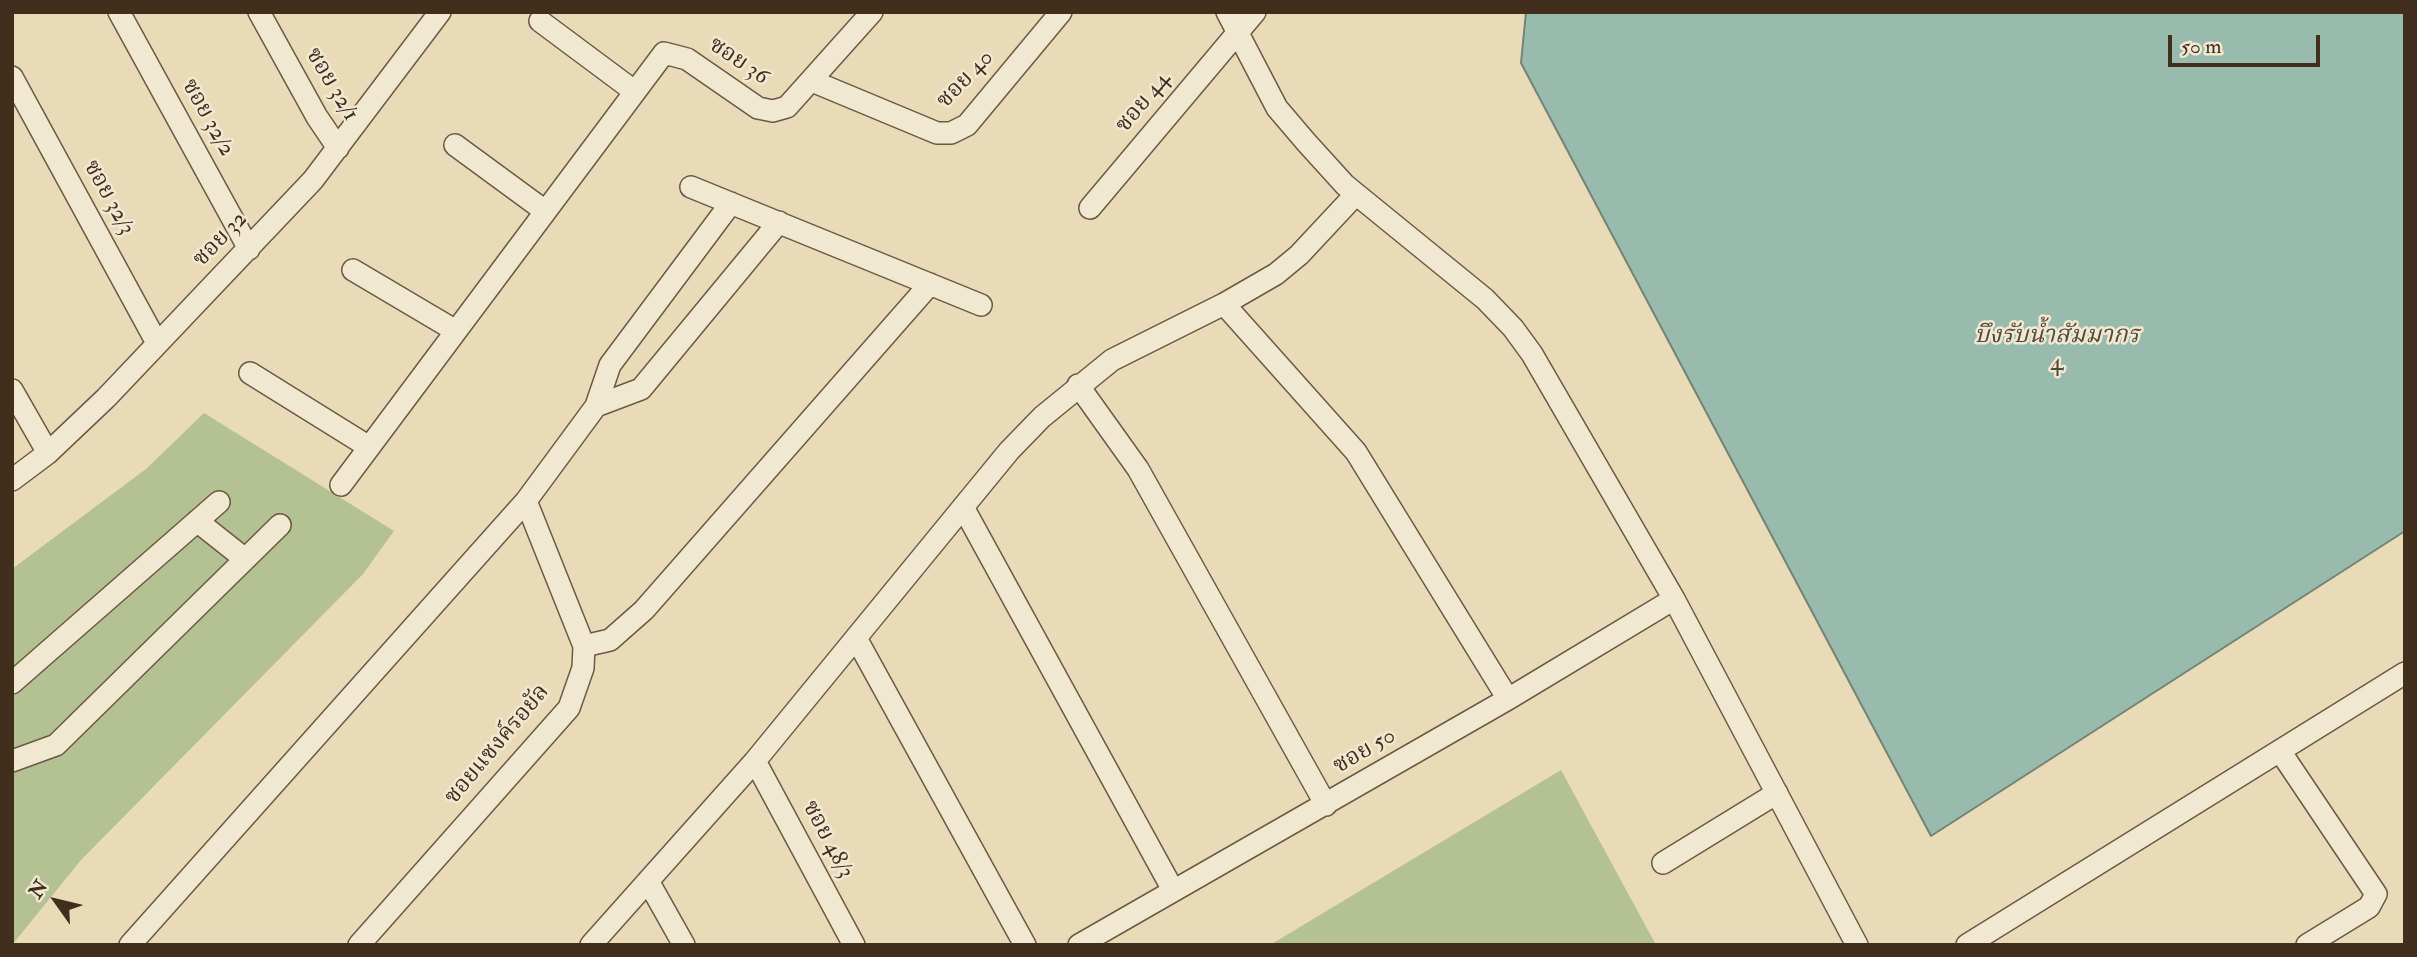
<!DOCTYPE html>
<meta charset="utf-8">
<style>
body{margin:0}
#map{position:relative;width:2417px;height:957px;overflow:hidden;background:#eadbb8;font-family:"IM FELL Double Pica",serif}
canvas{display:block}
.frame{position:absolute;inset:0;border:14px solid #412e1d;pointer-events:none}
.north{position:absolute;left:21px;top:866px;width:70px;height:70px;-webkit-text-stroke:5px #f1e8d1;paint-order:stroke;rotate:304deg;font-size:19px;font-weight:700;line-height:28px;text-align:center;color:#412e1d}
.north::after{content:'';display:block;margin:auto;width:24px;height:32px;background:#412e1d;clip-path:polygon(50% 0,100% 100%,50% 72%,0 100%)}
.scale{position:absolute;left:2168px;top:35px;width:152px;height:32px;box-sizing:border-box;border:4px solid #412e1d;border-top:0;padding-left:9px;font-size:21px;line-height:24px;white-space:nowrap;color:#412e1d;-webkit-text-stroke:5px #f1e8d1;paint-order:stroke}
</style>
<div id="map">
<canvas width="2417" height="957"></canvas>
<div class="frame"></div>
<div class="north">N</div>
<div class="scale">50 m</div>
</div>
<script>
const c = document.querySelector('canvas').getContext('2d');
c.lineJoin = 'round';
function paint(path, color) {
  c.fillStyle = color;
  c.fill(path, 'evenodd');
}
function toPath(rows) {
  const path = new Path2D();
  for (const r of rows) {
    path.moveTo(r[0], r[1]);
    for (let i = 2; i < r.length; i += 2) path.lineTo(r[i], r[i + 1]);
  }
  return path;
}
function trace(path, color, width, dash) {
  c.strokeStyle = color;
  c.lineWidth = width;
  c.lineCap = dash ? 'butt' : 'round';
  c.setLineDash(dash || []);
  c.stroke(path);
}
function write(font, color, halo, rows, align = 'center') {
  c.font = font + ' "IM FELL Double Pica","Noto Serif Thai",serif';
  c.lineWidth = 5;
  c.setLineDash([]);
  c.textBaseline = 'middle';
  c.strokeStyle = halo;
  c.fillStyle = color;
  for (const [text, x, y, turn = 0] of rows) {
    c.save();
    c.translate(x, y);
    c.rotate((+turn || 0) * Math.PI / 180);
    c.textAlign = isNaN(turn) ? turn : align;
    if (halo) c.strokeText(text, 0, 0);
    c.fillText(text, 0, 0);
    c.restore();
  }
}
paint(toPath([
 [204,413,394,531,363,574,81,860,12,945,12,569,146,469],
 [1561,770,1656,945,1270,945]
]), '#b4c192');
const water = toPath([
 [1526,12,2405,12,2405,531,1931,836,1521,63,1526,12]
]);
paint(water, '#98bbad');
trace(water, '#758373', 2);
const minor = toPath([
 [119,12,249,249],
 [259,12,317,117,338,148],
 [1227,12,1277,108,1306,142,1345,185,1485,299,1513,328,1532,354,1674,599,1857,945],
 [540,21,634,91],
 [12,77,157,343],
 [812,81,937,133,951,133,967,125,1061,12],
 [455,145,545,211],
 [691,187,981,305],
 [1090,208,1255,12],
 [353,270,456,331],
 [1224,304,1356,452,1508,699],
 [250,373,369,447],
 [1078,385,1138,469,1326,805],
 [12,390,48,453],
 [596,406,641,389,779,222],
 [12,480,48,453,106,398,313,180,440,12],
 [341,485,664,53,687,59,758,108,773,111,787,107,872,12],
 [963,507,1173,890],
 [197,521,245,559],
 [856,638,1025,945],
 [584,646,610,640,644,610,930,284],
 [12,683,219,502],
 [2280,751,2376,894,2369,907,2307,945],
 [12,761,56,745,280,525],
 [755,761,854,945],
 [1663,863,1777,793],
 [648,881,684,945],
 [130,945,526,501],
 [359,945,569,708,583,668,584,646,526,501,596,406,610,365,731,203],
 [591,945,755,761,1009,451,1042,417,1112,360,1224,304,1276,274,1299,255,1356,194],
 [1079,945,1508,699,1674,599],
 [1967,945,2405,673]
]);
trace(minor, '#6b5944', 24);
trace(minor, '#f1e8d1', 21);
write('23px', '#412e1d', '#f1e8d1', [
 ["ซอย 36",738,62,34],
 ["ซอย 40",966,80,-46],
 ["ซอย 32/1",331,85,59],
 ["ซอย 44",1144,103,-50],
 ["ซอย 32/2",207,118,61],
 ["ซอย 32/3",108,198,61],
 ["ซอย 32",221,240,-46],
 ["ซอยแซงค์รอยัล",498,745,-50],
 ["ซอย 50",1365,752,-30],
 ["ซอย 48/3",827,840,62]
]);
write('italic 24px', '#524a3a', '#f1e8d1', [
 ["บึงรับน้ำสัมมากร",2057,337],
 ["4",2057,365]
]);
</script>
